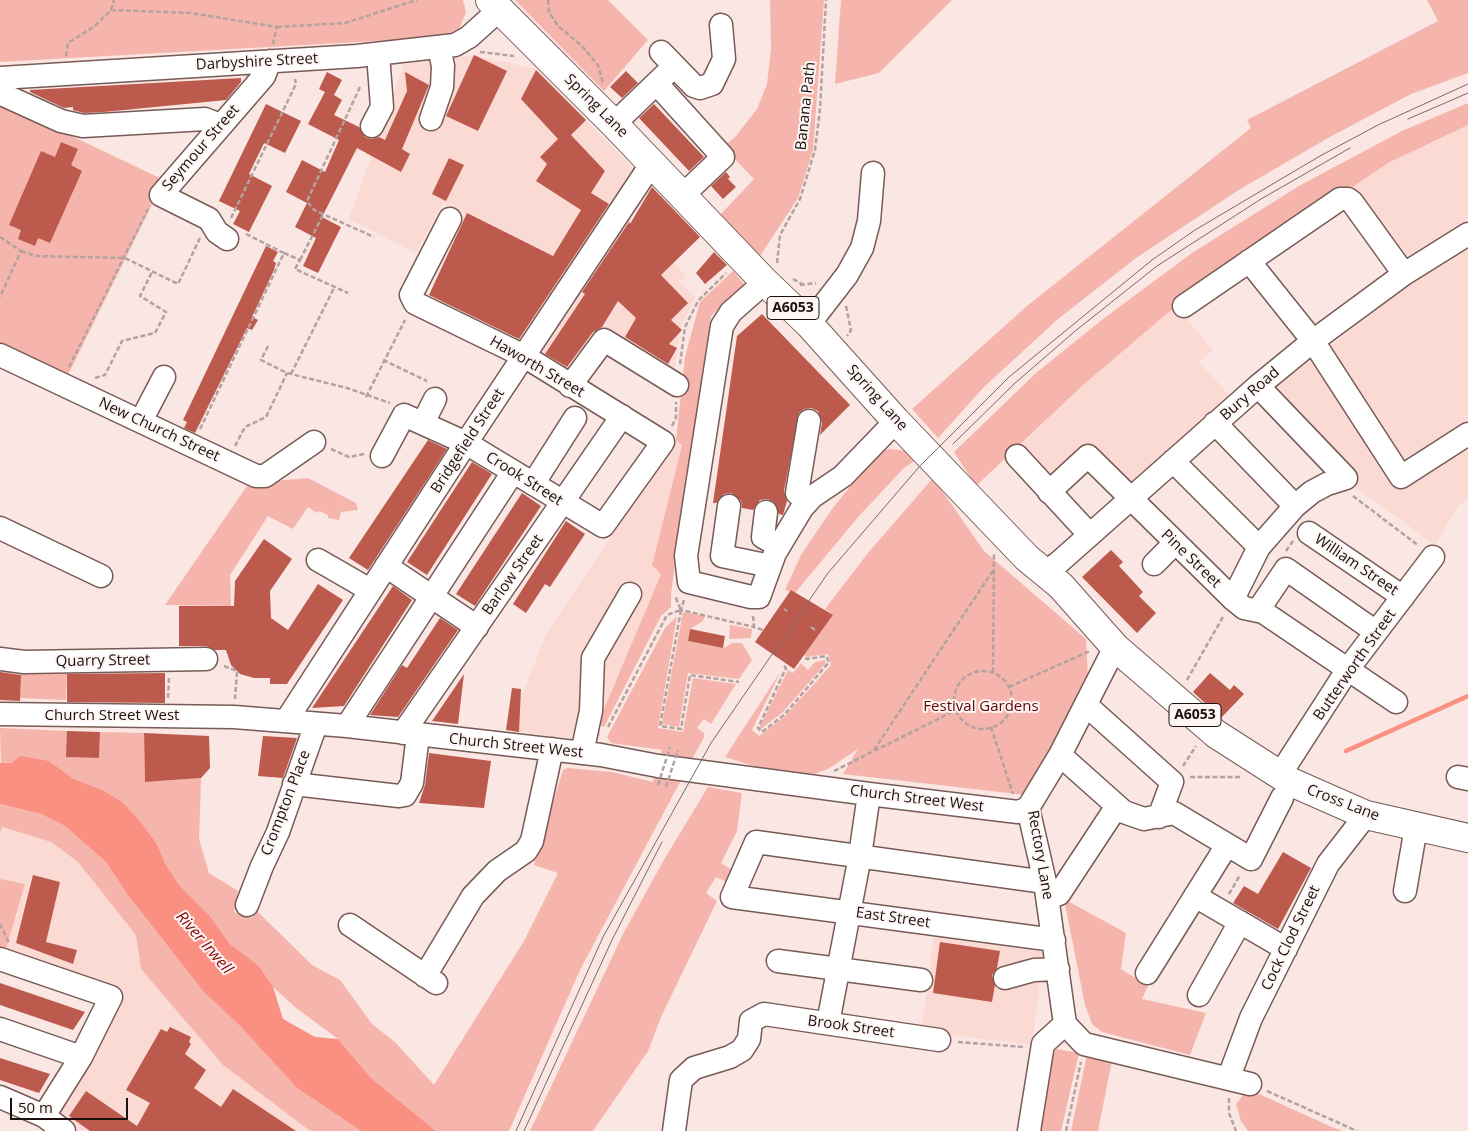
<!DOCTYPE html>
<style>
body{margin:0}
#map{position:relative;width:1468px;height:1131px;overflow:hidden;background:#fae6e2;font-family:"Open Sans",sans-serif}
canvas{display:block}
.scale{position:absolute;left:10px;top:1098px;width:118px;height:22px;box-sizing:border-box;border:2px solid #1c110f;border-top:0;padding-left:6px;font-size:15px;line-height:18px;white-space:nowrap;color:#1c110f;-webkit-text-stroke:4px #fdf6f5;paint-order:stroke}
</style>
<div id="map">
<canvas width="1468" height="1131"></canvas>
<div class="scale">50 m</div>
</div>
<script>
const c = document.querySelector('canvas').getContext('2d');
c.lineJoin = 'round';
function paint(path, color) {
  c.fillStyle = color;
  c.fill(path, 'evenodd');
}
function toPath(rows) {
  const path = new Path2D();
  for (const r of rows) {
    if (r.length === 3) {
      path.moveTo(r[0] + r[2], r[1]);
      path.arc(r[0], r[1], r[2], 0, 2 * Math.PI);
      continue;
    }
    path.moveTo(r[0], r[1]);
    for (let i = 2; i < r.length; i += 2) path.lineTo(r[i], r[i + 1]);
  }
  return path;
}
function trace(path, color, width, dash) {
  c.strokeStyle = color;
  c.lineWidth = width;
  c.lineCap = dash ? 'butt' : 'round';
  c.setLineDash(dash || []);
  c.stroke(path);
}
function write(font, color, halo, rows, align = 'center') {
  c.font = font + ' "Open Sans",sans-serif';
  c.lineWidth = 4;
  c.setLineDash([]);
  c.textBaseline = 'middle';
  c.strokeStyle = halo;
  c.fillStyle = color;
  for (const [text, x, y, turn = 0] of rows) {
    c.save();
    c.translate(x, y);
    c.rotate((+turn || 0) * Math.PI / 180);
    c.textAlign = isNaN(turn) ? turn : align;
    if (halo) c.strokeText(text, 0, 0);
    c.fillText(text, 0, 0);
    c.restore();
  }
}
paint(toPath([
 [474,55,535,69,636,171,522,346,427,300,465,213,443,203,416,253,349,219,404,64],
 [1468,125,1468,220,1393,265,1342,192,1388,163],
 [628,218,686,275,679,282,695,297,680,329,673,380,600,332,569,378,536,356],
 [1468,249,1468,499,1459,505,1435,545,1351,484,1273,389,1430,270],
 [1176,306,1213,350,1199,362,1230,396,1114,498,1078,459,1050,484,1018,448,1082,386],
 [676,440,682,444,652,564,661,574,591,740,519,732,521,698,546,634],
 [2,827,51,842,78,862,137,935,141,969,223,1065,310,1131,78,1131,58,1116,124,996,6,949,25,885,0,879,0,833],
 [934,937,1044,952,1032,1045,921,1031]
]), '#fcdad4');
paint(toPath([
 [0,0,463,0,466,12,459,30,448,37,0,62],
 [515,0,608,0,648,40,604,91],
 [770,0,824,0,813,150,798,198,760,256,720,215,754,179,723,147,736,136,757,109,767,84,771,48],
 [841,0,952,0,879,73,835,84],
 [1427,0,1468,0,1468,73,1411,94,1328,138,1237,191,1136,258,1058,319,984,387,938,438,912,409,1027,306,1251,128,1247,120,1438,21],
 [0,102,164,180,67,377,0,346],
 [1468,103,1468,125,1388,163,1176,306,1082,386,976,486,954,452,1036,373,1103,319,1192,253,1299,186,1402,131],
 [733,271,745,285,732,300,728,300,711,316,679,530,671,595,671,607,661,616,604,727,600,725,597,731,600,733,597,741,591,740,661,574,652,565,682,445,676,440,685,357,700,302],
 [890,449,906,451,919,458,904,468,859,516,795,593,785,590,801,555,832,509,880,450],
 [308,478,356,503,358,510,341,512,339,520,328,518,328,515,319,511,317,513,308,507,293,529,268,516,230,575,231,606,165,605,249,483],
 [933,478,984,551,1086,639,1088,678,1026,795,843,774,858,749,828,769,814,774,757,767,725,757,781,671,752,730,759,736,785,716,831,665,828,654,807,657,804,655,833,615,825,609,868,553],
 [683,612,705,616,703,621,690,629,688,641,723,648,733,643,742,643,752,660,739,679,688,673,679,727,662,724],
 [677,616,658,728,683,732,693,678,736,684,711,724,704,719,697,728,704,733,704,737,581,968,509,1131,436,1131,371,1078,338,1039,295,1007,273,987,259,966,230,944,209,915,179,885,165,863,157,844,140,821,102,790,74,779,49,761,1,763,0,728,67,731,67,757,99,758,100,732,144,733,145,782,201,778,199,839,209,873,238,891,234,912,252,918,257,911,312,965,340,980,372,1024,396,1043,434,1085,524,941,558,873,534,865,563,770,568,768,612,772,653,782,662,750,611,743,607,737,665,628],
 [730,625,752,629,751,638,729,639],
 [826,660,825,664,783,712,761,729,759,728,788,670,793,673,801,663,808,670,815,662],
 [21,666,67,668,66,700,20,698],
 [708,787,742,793,737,831,721,863,732,870,727,882,716,877,706,893,717,901,661,1017,648,1051,593,1131,530,1131,624,932,665,858],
 [0,804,41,814,65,826,106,862,127,894,203,991,240,1026,297,1088,361,1131,310,1131,223,1065,141,969,136,935,78,862,51,842,2,827,0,833],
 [0,879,25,884,6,949,0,947],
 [1064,899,1126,933,1121,969,1148,986,1142,999,1206,1013,1190,1055,1102,1032,1092,1024,1085,1005],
 [1056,1049,1079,1053,1061,1131,1039,1131,1052,1054],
 [1087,1054,1112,1060,1098,1131,1071,1131],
 [1248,1089,1334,1128,1343,1131,1248,1131,1241,1121,1236,1104]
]), '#f6b5ac');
paint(toPath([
 [20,756,49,761,74,779,102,790,122,802,140,821,157,844,165,863,179,885,209,915,230,944,259,966,273,987,283,1019,315,1037,338,1039,371,1078,436,1131,361,1131,297,1088,240,1026,203,991,127,894,106,862,65,826,41,814,0,804,0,763,11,763]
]), '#f99082');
trace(toPath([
 [1346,751,1468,696]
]), '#f99082', 4.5);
paint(toPath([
 [474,55,507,71,478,131,446,116],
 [536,70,586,120,571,135,605,171,591,193,609,204,519,339,429,295,467,213,553,256,581,210,536,181,547,164,540,157,558,139,521,99],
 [626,71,638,83,622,98,610,87],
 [327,72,342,80,334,95,342,100,334,115,359,127,365,137,372,139,379,137,385,140,407,91,405,72,429,85,402,149,410,154,401,172,357,148,322,217,341,227,318,273,303,266,316,238,295,227,307,203,286,192,302,160,325,172,339,140,308,124,325,92,319,89],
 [241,78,241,82,226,100,104,112,84,113,73,110,73,107,64,108,30,92,30,90],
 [266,104,301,121,285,153,264,143,249,174,272,186,249,232,233,224,240,211,219,201],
 [654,104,704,157,689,171,639,118],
 [61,142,78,149,71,165,82,171,50,243,38,238,35,246,18,239,21,230,9,225,41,151,55,157],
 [449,158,464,165,446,201,432,194],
 [726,172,730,177,728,179,736,187,723,199,711,186],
 [652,187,700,237,661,275,688,303,671,320,682,330,669,344,677,348,668,364,625,337,636,318,618,301,602,327,593,332,567,367,545,354,585,294,582,292,629,222,630,224],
 [266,246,278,252,273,261,276,263,274,270,252,317,258,320,252,330,247,328,195,433,184,428,187,422,183,420],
 [714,252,727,265,705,284,696,273],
 [762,314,850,405,820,435,822,423,818,411,811,408,804,409,799,413,784,491,787,501,783,515,779,514,774,502,768,499,760,500,753,510,742,508,741,501,731,493,724,494,716,503,713,503,737,336],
 [428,440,447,449,368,570,349,558],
 [472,462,492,474,427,575,407,562],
 [522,493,541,506,475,606,456,594],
 [566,521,585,534,550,587,545,584,526,613,513,604],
 [264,539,292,559,270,591,271,618,288,630,318,584,343,600,287,684,270,684,270,678,254,678,240,674,231,665,226,650,215,650,206,646,179,646,179,606,234,606,235,581],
 [1111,550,1123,562,1119,566,1143,592,1139,596,1156,613,1137,633,1082,577],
 [393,586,412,600,344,706,312,708],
 [791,590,833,615,794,669,755,642],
 [440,618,458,630,398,717,370,715,402,665,407,668],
 [690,629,725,636,723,648,688,641],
 [0,672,21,675,20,701,0,700],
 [165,673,165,703,67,702,67,674],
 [1210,673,1230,690,1234,685,1244,694,1221,718,1193,692],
 [464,674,458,724,432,721],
 [512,688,521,689,519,732,506,730],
 [67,731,100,732,99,758,66,757],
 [144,733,209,736,210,768,201,778,145,782],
 [263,736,297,738,283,778,258,776],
 [429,753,491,761,484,808,419,803,425,785],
 [1283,852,1311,868,1278,929,1233,903,1244,886,1258,894],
 [33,875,60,882,46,942,77,950,73,964,16,943],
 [940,942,1000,951,997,968,992,975,995,985,992,1002,933,993],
 [0,983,85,1012,73,1030,0,1005],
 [170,1027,191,1037,189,1042,191,1044,185,1054,206,1070,194,1088,221,1107,233,1089,296,1131,90,1131,69,1116,86,1091,137,1126,150,1103,126,1090,161,1029,167,1032],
 [0,1058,50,1074,39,1093,0,1080]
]), '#bc5a4e');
const minor = toPath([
 [661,52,694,86,700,88,712,84,724,59,721,25],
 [0,78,357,56,455,45,469,37,500,9],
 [0,80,2,91,6,96,61,121,83,126,205,119,220,125],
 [657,84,723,157,683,195],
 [431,119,442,87,443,66,439,47],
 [614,124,666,74],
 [372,126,382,107,378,54],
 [227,239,217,232,209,219,161,195,264,76,270,61],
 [1249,261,1313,341,1401,477,1468,434],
 [765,282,731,312,722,326,686,556,689,582,751,597,759,597,775,553,802,508,812,497,843,476,896,421],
 [1184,306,1340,199,1348,199,1352,202,1404,274],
 [809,324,847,275,862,248,869,221,873,173],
 [0,355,256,476,265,476,314,442],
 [570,386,604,340,677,385],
 [1258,386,1346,478,1327,484,1312,492,1295,506,1259,547],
 [141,421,164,377],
 [423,423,435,399],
 [1215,423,1295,506],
 [382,456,404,415,466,443,603,526,663,442,524,356,415,303,411,295,450,219],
 [1017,456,1089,534],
 [1173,461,1259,547,1233,599],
 [533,484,575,418],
 [1049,492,1088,456,1233,599,1244,608,1263,612,1396,702],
 [807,502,797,493,809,421],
 [729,506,722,556,770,566],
 [766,512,763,537,779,546],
 [0,528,101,576],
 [1309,533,1403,597],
 [318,560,370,590],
 [1154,564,1175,543],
 [386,566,477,627],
 [1045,572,1057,564,1258,386,1313,341,1404,274,1468,234],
 [1259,609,1286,569,1376,632],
 [0,659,24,662,206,659],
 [1086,705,1172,782,1159,817],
 [0,714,234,717,347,726,601,755,658,766,869,794,1018,812,1028,808],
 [286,721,466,443,652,163],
 [347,726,513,472],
 [403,733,622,416],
 [582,753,591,711,593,658,630,594],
 [1060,755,1124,812,1144,819,1174,813,1251,859,1282,798],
 [1279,776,1348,669,1433,557],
 [1458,777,1468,779],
 [294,784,399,796,405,795,412,783,418,735],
 [1045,882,756,842,732,897,1054,940],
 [1405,891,1416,827],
 [1195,896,1286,949],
 [1048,898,1059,894,1117,806],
 [247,905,262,866,278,832,316,724],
 [350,925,436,983],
 [0,959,111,997,81,1057,44,1116],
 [778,961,921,980],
 [1147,973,1227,845],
 [425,976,473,896,497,871,526,851,532,841,552,749],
 [1005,978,1034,970,1058,969],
 [1199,995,1240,922],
 [828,1023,860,856,869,794],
 [1065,1024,1084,1044,1250,1084],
 [0,1029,81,1057],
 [1232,1069,1251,1018,1328,864,1366,815],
 [0,1097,44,1116,64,1131],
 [674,1131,681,1080,694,1068,730,1057,742,1050,749,1039,751,1021,764,1014,939,1040],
 [1029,1131,1043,1044,1065,1024,1045,882,1028,808,1060,755,1115,647]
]);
const major = toPath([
 [490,0,614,124,765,282,809,324,896,421,1027,558,1061,586,1115,647,1216,734,1291,782,1366,815,1468,838]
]);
trace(minor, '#775b56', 25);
trace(major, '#775b56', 30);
trace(toPath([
 [548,0,549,12,558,26,582,46,598,65,603,83],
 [111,10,191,13,277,27,273,44],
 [277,27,345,23,417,0],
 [480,52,514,56],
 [66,56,68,43,95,26,111,10,114,0],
 [360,87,307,201,314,210,374,237],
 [231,218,296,84,295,79],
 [0,237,21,251,0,297],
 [21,251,36,256,125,258,178,284,200,238],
 [284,253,300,260,295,269,348,293],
 [300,260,323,215],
 [777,263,780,235,800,199,815,150,820,109,826,0],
 [793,279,802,284],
 [800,285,816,283],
 [846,306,851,330,847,336],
 [268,346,261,360,287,373,347,388,390,403],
 [383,360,427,381],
 [680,364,685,327,698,301,726,273],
 [69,367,148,209],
 [291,374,334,288],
 [95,378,105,375,122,341,155,333,166,312,140,296,152,272],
 [366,397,405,320],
 [672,426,676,418,676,402],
 [200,429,284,253,244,233],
 [235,446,245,427,266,417,287,373],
 [331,449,349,457,364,454],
 [1353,496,1419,546],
 [1286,551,1293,541],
 [684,600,681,610,754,627],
 [784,609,787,611],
 [681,610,660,726,681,729,690,675,739,682],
 [753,616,754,627,763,630],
 [811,627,815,630],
 [224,666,237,671,235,699],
 [784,666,786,668,758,728,762,732,785,714,829,662,826,656,807,659,804,657],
 [983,700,29],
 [993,672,994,553],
 [1187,680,1224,615],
 [1009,687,1090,651],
 [168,698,169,678],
 [608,727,667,615,681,610,675,596],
 [991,727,1013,794],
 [874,750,994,569],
 [1183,766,1196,746],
 [834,771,956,710],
 [1190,777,1242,777],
 [1229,894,1240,875],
 [0,924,9,943],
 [958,1042,1024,1047],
 [1267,1091,1357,1131],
 [1229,1098,1229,1113,1236,1131],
 [1066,1131,1081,1062]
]), '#b3a29f', 2.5, [5, 2.5]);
trace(minor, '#fff', 22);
trace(major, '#fff', 28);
trace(toPath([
 [1408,119,1468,93],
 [953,444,1014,384,1074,332,1157,266,1261,199,1350,148],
 [516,1131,603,937,711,743,828,573,919,467,1009,377,1152,260,1195,230,1320,156,1378,125,1468,84],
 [524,1131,612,940,662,842]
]), '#786a67', 1);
trace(toPath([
 [658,785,670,747],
 [666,787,678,750]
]), '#b3a29f', 2.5, [5, 2.5]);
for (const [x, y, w] of [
 [793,308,52],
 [1195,715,52]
]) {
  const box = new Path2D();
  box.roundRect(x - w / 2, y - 11.5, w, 23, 4);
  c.fillStyle = '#fdf6f5';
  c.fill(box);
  trace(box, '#1c110f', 1);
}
write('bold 14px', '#1c110f', null, [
 ["A6053",793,308],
 ["A6053",1195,715]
]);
write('15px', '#1c110f', '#fdf6f5', [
 ["Darbyshire Street",257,62,-3],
 ["Spring Lane",596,106,45],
 ["Banana Path",806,106,-84],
 ["Seymour Street",201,148,-49],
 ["Haworth Street",537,367,30],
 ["Bury Road",1250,394,-41],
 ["Spring Lane",877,398,48],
 ["New Church Street",159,430,25],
 ["Bridgefield Street",468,441,-57],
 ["Crook Street",524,479,32],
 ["Pine Street",1191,559,44],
 ["William Street",1356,565,34],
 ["Barlow Street",513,575,-55],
 ["Quarry Street",103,661,-1],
 ["Butterworth Street",1355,665,-55],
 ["Church Street West",112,716],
 ["Church Street West",516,746,6],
 ["Church Street West",917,799,7],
 ["Crompton Place",286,803,-69],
 ["Cross Lane",1343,803,21],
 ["Rectory Lane",1040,855,80],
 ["East Street",893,918,8],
 ["Cock Clod Street",1291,938,-64],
 ["Brook Street",851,1027,8]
]);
write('15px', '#640203', '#fdf6f5', [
 ["Festival Gardens",981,707]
]);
write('italic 16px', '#890506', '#fdf6f5', [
 ["River Irwell",204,943,49]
]);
</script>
